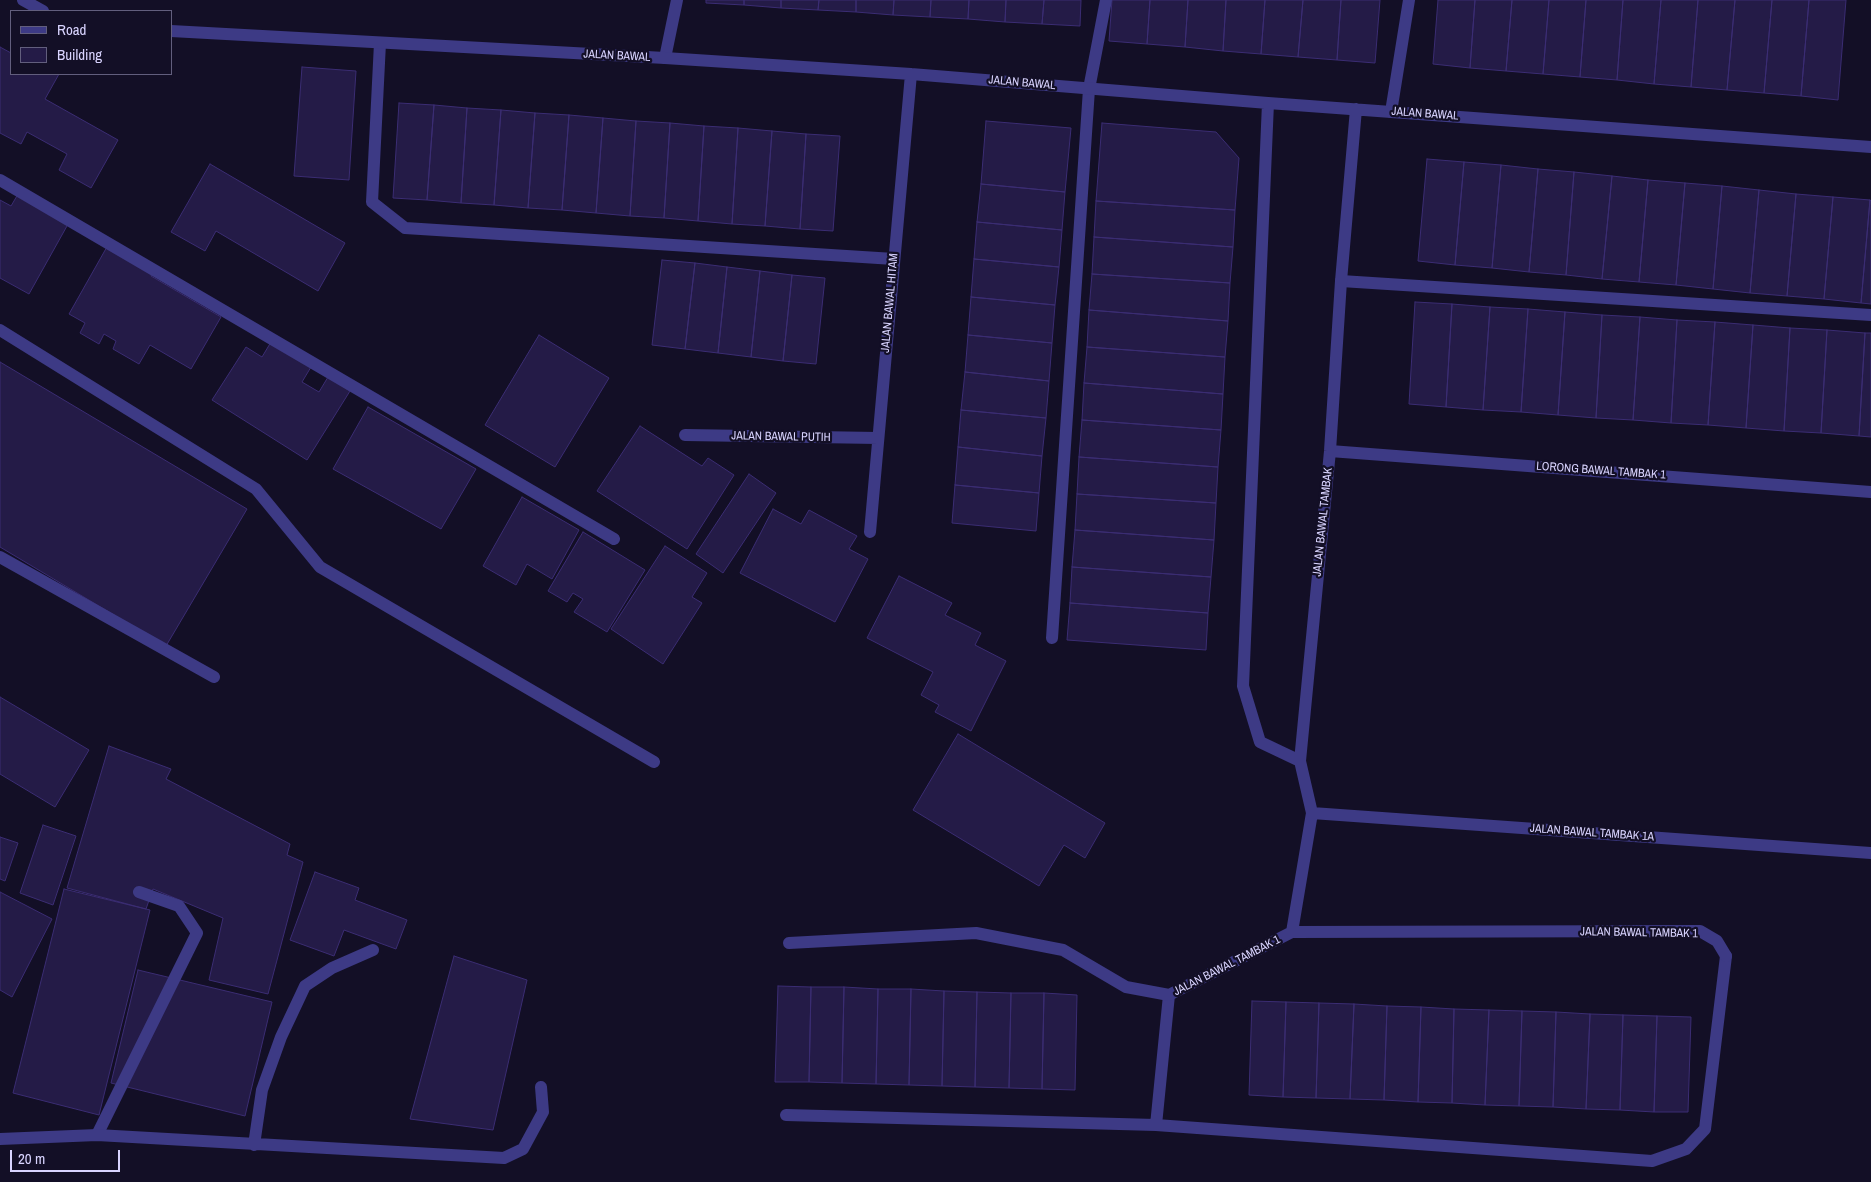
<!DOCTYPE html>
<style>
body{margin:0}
#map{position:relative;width:1871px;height:1182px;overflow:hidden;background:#130f26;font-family:"Archivo Narrow",sans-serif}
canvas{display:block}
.legend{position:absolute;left:10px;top:10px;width:162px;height:65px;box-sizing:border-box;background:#130f26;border:1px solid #625e7d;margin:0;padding:6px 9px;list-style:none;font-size:15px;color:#d9d4ff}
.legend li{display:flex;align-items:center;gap:10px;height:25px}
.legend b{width:25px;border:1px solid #625e7d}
.scale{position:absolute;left:10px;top:1150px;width:110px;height:22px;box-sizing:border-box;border:2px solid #d9d4ff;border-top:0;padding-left:6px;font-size:15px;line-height:18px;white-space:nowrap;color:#d9d4ff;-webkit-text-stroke:4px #130f26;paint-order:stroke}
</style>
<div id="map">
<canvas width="1871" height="1182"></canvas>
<ul class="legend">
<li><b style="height:6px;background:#3d3a85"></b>Road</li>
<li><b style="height:14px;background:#241b47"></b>Building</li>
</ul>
<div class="scale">20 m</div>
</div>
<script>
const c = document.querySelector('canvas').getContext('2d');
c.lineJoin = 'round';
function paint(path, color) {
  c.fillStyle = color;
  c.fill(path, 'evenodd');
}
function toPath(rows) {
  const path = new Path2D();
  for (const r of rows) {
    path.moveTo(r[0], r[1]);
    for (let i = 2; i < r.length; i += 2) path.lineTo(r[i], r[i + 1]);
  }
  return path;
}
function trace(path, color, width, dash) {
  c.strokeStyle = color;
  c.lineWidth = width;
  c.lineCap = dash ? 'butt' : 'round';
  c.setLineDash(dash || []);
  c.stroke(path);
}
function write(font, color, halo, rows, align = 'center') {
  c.font = font + ' "Archivo Narrow",sans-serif';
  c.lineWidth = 4.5;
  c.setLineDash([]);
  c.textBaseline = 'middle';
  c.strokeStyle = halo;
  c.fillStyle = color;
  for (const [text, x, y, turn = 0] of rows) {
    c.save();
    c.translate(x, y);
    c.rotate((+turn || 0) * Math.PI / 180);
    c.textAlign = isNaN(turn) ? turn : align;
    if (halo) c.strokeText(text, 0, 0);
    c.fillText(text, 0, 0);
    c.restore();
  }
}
const building = toPath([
 [706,0,744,0,744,5,706,3,706,0],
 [744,0,781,0,781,8,744,5,744,0],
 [781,0,819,0,818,10,781,8,781,0],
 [819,0,856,0,856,12,818,10,819,0],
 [856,0,894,0,893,15,856,12,856,0],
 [894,0,931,0,930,17,893,15,894,0],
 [931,0,969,0,968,19,930,17,931,0],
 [969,0,1006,0,1005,22,968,19,969,0],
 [1006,0,1044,0,1042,24,1005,22,1006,0],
 [1044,0,1081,0,1080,26,1042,24,1044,0],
 [1112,0,1150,0,1147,44,1109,41,1112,0],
 [1150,0,1188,0,1185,47,1147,44,1150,0],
 [1188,0,1226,0,1223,51,1185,47,1188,0],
 [1226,0,1265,0,1261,54,1223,51,1226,0],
 [1265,0,1303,0,1298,57,1261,54,1265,0],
 [1303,0,1341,0,1337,60,1298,57,1303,0],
 [1341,0,1380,0,1375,63,1337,60,1341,0],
 [1438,0,1475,0,1470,68,1433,64,1438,0],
 [1475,0,1512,0,1506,71,1470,68,1475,0],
 [1512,0,1549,0,1543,74,1506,71,1512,0],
 [1549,0,1586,0,1580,77,1543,74,1549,0],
 [1586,0,1623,0,1617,80,1580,77,1586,0],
 [1623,0,1661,0,1654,84,1617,80,1623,0],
 [1661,0,1698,0,1691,87,1654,84,1661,0],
 [1698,0,1735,0,1727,90,1691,87,1698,0],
 [1735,0,1772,0,1764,93,1727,90,1735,0],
 [1772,0,1809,0,1801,96,1764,93,1772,0],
 [1809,0,1846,0,1838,100,1801,96,1809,0],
 [0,47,11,53,11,74,59,74,45,99,118,140,91,188,59,170,67,154,27,132,21,144,0,133,0,47],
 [302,67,356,71,349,180,294,176,302,67],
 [399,103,434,105,427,200,393,198,399,103],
 [434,105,467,108,461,203,427,200,434,105],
 [467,108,501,110,494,205,461,203,467,108],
 [501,110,535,113,528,208,494,205,501,110],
 [535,113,569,115,562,210,528,208,535,113],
 [569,115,603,118,596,213,562,210,569,115],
 [603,118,636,121,630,216,596,213,603,118],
 [636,121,670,123,664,218,630,216,636,121],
 [986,121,1071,128,1065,192,981,184,986,121],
 [670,123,704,126,698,221,664,218,670,123],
 [1102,123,1216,132,1239,158,1235,210,1096,201,1102,123],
 [704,126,738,128,732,224,698,221,704,126],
 [738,128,772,131,765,226,732,224,738,128],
 [772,131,806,134,800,229,765,226,772,131],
 [806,134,840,136,833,231,800,229,806,134],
 [1427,159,1464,162,1455,265,1418,261,1427,159],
 [1464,162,1501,165,1492,268,1455,265,1464,162],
 [210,164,345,243,318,291,216,231,205,251,171,232,210,164],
 [1501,165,1538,169,1529,272,1492,268,1501,165],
 [1538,169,1574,172,1566,275,1529,272,1538,169],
 [1574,172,1612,176,1602,279,1566,275,1574,172],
 [1612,176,1648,180,1639,282,1602,279,1612,176],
 [1648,180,1685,183,1676,285,1639,282,1648,180],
 [1685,183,1722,186,1713,289,1676,285,1685,183],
 [981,184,1065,192,1062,230,977,222,981,184],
 [1722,186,1759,190,1750,293,1713,289,1722,186],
 [21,189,72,217,29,294,0,278,0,200,11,206,21,189],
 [1759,190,1796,194,1787,296,1750,293,1759,190],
 [1796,194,1833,197,1824,299,1787,296,1796,194],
 [1833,197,1870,200,1861,303,1824,299,1833,197],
 [1870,200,1871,201,1871,304,1861,303,1870,200],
 [1096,201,1235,210,1233,247,1094,237,1096,201],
 [977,222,1062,230,1059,267,974,259,977,222],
 [1094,237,1233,247,1230,283,1092,274,1094,237],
 [108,245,153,272,151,276,221,317,191,369,150,345,139,364,113,349,116,341,104,334,99,344,80,333,85,323,69,314,108,245],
 [974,259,1059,267,1055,305,971,297,974,259],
 [662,260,695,263,685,349,652,345,662,260],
 [695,263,727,267,718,353,685,349,695,263],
 [727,267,760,271,751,357,718,353,727,267],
 [760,271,792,275,783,361,751,357,760,271],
 [1092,274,1230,283,1228,321,1089,310,1092,274],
 [792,275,825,278,816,364,783,361,792,275],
 [971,297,1055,305,1052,343,968,335,971,297],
 [1415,302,1452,304,1446,407,1409,404,1415,302],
 [1452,304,1490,307,1483,410,1446,407,1452,304],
 [1490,307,1528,309,1521,412,1483,410,1490,307],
 [1528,309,1565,312,1558,415,1521,412,1528,309],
 [1089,310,1228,321,1225,357,1087,347,1089,310],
 [1565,312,1602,315,1596,418,1558,415,1565,312],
 [1602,315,1640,317,1633,420,1596,418,1602,315],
 [1640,317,1677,320,1671,423,1633,420,1640,317],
 [1677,320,1715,322,1708,425,1671,423,1677,320],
 [1715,322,1753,325,1746,428,1708,425,1715,322],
 [1753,325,1790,328,1784,431,1746,428,1753,325],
 [1790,328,1827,330,1821,433,1784,431,1790,328],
 [1827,330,1865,333,1859,436,1821,433,1827,330],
 [1865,333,1871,333,1871,437,1859,436,1865,333],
 [539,335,609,378,555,467,485,425,539,335],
 [968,335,1052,343,1049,381,965,372,968,335],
 [271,342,311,367,302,382,319,392,328,377,350,391,307,460,212,400,246,347,262,357,271,342],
 [1087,347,1225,357,1223,394,1084,383,1087,347],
 [0,362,247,509,166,646,0,547,0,362],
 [965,372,1049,381,1046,418,961,410,965,372],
 [1084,383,1223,394,1221,430,1082,420,1084,383],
 [368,407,476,469,441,529,333,469,368,407],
 [961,410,1046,418,1042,456,958,447,961,410],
 [1082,420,1221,430,1218,467,1079,457,1082,420],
 [640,426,702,466,708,458,734,475,687,549,597,491,640,426],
 [958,447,1042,456,1039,493,955,485,958,447],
 [1079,457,1218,467,1216,503,1077,494,1079,457],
 [749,474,776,493,723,573,696,554,749,474],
 [955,485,1039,493,1036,531,952,523,955,485],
 [1077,494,1216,503,1214,540,1075,530,1077,494],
 [522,497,579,530,552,579,527,564,516,585,483,566,522,497],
 [773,509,801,524,809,510,857,536,849,549,868,559,835,622,740,573,773,509],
 [1075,530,1214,540,1211,577,1072,567,1075,530],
 [583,532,645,570,607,632,574,612,583,599,573,593,567,602,548,591,583,532],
 [665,546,707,573,692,597,702,603,663,664,611,629,665,546],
 [1072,567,1211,577,1208,613,1070,603,1072,567],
 [899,576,952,603,945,615,981,633,975,645,1006,661,971,731,935,712,939,705,921,695,933,672,867,638,899,576],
 [1070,603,1208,613,1206,650,1067,640,1070,603],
 [0,697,89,750,55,807,0,774,0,697],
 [958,734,1105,823,1085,858,1064,845,1039,886,913,810,958,734],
 [109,746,171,769,166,779,290,844,287,855,303,862,268,994,209,980,223,918,153,889,146,909,67,888,109,746],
 [43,825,76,836,53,905,20,893,43,825],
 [0,837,18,843,5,881,0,879,0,837],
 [315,872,359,888,355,900,407,920,396,949,344,930,334,956,290,940,315,872],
 [64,889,150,910,99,1115,13,1093,64,889],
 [0,892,52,919,12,997,0,990,0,892],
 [454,956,527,980,493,1130,410,1119,454,956],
 [138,970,272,1002,245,1116,111,1083,138,970],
 [778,986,811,987,809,1082,775,1082,778,986],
 [811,987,844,987,842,1083,809,1082,811,987],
 [844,987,878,989,876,1084,842,1083,844,987],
 [878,989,911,989,909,1085,876,1084,878,989],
 [911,989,944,991,942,1086,909,1085,911,989],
 [944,991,977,992,975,1087,942,1086,944,991],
 [977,992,1011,993,1009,1088,975,1087,977,992],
 [1011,993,1044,993,1042,1089,1009,1088,1011,993],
 [1044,993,1077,995,1075,1090,1042,1089,1044,993],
 [1252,1001,1286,1002,1283,1097,1249,1095,1252,1001],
 [1286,1002,1319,1003,1316,1098,1283,1097,1286,1002],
 [1319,1003,1354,1004,1350,1099,1316,1098,1319,1003],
 [1354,1004,1387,1006,1384,1100,1350,1099,1354,1004],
 [1387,1006,1421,1007,1418,1102,1384,1100,1387,1006],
 [1421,1007,1454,1009,1452,1103,1418,1102,1421,1007],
 [1454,1009,1489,1010,1485,1105,1452,1103,1454,1009],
 [1489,1010,1522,1011,1519,1106,1485,1105,1489,1010],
 [1522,1011,1556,1012,1553,1107,1519,1106,1522,1011],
 [1556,1012,1590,1014,1586,1109,1553,1107,1556,1012],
 [1590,1014,1623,1015,1620,1110,1586,1109,1590,1014],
 [1623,1015,1657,1016,1654,1112,1620,1110,1623,1015],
 [1657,1016,1691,1017,1688,1112,1654,1112,1657,1016]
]);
paint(building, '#241b47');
trace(building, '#3b2d73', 1);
trace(toPath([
 [380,43,372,202,405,228,894,259],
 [665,58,677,0],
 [1391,112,1409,0],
 [1341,281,1871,315],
 [0,330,256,489,320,567,654,762],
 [1052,638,1089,89,1106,0],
 [786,1115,1156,1125,1652,1161,1686,1149,1705,1129,1726,956],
 [1156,1125,1169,995],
 [97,1135,197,933,179,906,139,892]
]), '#3d3a85', 12);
trace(toPath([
 [23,0,43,11],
 [171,31,665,58,911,74,1268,103,1871,147],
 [1268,103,1243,686,1260,742,1300,761],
 [0,180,614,539],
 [685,435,878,438],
 [1330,451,1871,492],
 [870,532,911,74],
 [0,557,214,677],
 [1312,813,1871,853],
 [1292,932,1312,813,1300,761,1330,451,1341,281,1356,109],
 [789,943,976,933,1063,950,1126,987,1169,995,1292,932,1700,931,1717,941,1726,956],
 [0,1139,97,1135,504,1158,523,1149,543,1112,541,1087],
 [254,1145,262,1090,281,1037,305,986,332,968,373,950]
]), '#3d3a85', 12);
write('12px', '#d9d4ff', '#130f26', [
 ["JALAN BAWAL",617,56,3],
 ["JALAN BAWAL",1022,83,5],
 ["JALAN BAWAL",1425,114,4],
 ["JALAN BAWAL HITAM",890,303,-85],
 ["JALAN BAWAL PUTIH",781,437,1],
 ["LORONG BAWAL TAMBAK 1",1601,471,4],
 ["JALAN BAWAL TAMBAK",1323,522,-84],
 ["JALAN BAWAL TAMBAK 1A",1592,833,4],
 ["JALAN BAWAL TAMBAK 1",1639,933,1],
 ["JALAN BAWAL TAMBAK 1",1227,966,-27]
]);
</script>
